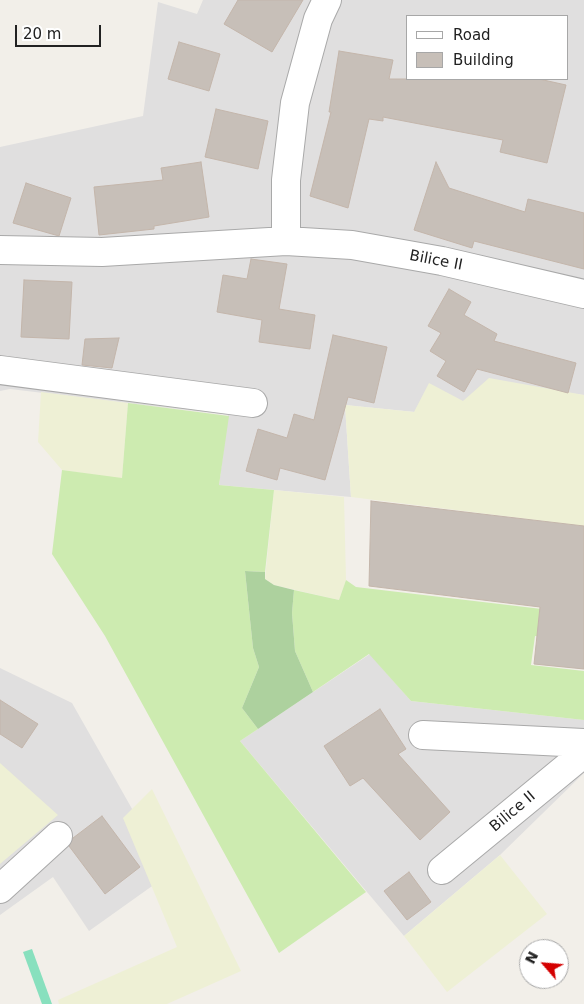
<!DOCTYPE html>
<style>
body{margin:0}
#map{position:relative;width:584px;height:1004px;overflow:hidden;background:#f2efe9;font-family:"DejaVu Sans",sans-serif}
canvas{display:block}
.legend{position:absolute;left:406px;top:15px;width:162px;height:65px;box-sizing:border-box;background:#fff;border:1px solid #a7a7a7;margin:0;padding:6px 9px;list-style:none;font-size:15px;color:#222}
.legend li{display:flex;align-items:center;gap:10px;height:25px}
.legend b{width:25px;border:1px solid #a7a7a7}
.north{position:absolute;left:519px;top:939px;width:50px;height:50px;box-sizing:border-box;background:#fff;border:1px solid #a7a7a7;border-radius:50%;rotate:297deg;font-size:14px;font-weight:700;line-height:20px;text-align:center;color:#222}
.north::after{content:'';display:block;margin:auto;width:18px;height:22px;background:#d40000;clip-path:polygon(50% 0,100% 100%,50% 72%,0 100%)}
.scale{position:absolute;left:15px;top:25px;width:86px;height:22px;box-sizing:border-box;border:2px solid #222;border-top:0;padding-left:6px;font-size:15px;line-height:18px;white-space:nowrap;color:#222;-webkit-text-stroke:4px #fff;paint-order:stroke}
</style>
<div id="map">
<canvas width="584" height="1004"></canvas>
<ul class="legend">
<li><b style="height:6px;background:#fff"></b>Road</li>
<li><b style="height:14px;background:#c7bfb8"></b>Building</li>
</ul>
<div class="north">N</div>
<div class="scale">20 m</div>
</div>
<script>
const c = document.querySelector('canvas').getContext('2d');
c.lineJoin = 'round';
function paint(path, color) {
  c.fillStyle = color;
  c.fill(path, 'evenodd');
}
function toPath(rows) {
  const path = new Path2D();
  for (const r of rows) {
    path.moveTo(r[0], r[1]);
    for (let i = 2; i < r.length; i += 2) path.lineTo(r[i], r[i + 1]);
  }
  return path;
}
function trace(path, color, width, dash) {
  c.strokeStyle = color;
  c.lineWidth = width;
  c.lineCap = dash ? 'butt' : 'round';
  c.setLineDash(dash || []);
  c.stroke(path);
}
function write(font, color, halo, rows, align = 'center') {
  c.font = font + ' "DejaVu Sans",sans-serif';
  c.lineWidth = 5;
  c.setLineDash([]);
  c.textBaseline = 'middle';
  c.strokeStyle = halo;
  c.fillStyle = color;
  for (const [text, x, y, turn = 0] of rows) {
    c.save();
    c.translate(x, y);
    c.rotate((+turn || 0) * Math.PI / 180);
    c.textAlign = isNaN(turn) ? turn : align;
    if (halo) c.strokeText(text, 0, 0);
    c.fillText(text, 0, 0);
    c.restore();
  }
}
paint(toPath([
 [203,0,584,0,584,395,568,393,463,401,415,412,345,405,351,497,219,485,228,415,10,389,0,391,0,147,143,116,158,2,197,14],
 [408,16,568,16,568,79,408,79],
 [370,654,411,701,584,720,584,773,500,855,404,936,240,741],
 [0,668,72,703,169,874,89,931,53,877,0,915]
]), '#e0dfdf');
paint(toPath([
 [489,378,584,395,584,526,351,497,345,405,414,412,429,383,463,401],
 [41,392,128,403,122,479,62,470,38,442],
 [274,490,344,497,346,580,339,600,274,585,265,579],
 [0,763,58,815,0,864],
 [152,789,241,971,167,1004,59,1004,58,1000,177,947,123,818],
 [500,855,547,914,447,992,404,936]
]), '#eef0d5');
paint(toPath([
 [128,403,229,416,219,485,274,490,265,572,245,571,253,648,259,667,242,708,258,729,240,741,366,892,279,953,105,636,52,554,62,470,122,478],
 [346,580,356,587,584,614,584,641,535,636,531,665,584,671,584,720,411,701,369,654,313,692,295,651,292,613,294,590,339,600]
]), '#cdebb0');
paint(toPath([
 [245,571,265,572,265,579,274,585,294,590,292,613,295,651,313,692,258,729,242,708,259,667,253,648]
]), '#add19e');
paint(toPath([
 [32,949,52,1004,42,1004,23,952]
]), '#88e0be');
const building = toPath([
 [238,0,303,0,272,52,224,24,238,0],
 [179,42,220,54,209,91,168,79,179,42],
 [339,51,393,60,389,79,539,79,566,85,547,163,500,152,503,140,383,117,383,121,369,119,348,208,310,196,331,112,329,112,339,51],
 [216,109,268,121,258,169,205,157,216,109],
 [201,162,209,217,154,226,154,229,99,235,94,187,163,180,161,168,201,162],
 [436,162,449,188,525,212,528,199,584,213,584,269,474,241,472,248,414,230,436,162],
 [26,183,71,198,59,236,13,223,26,183],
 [251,259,287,264,279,309,315,315,310,349,259,342,262,320,217,312,223,275,247,279,251,259],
 [24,280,72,282,69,339,21,337,24,280],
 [449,289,471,302,464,315,497,334,494,341,576,363,568,393,477,369,464,392,437,376,446,361,430,351,441,333,428,326,449,289],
 [333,335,387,347,374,403,348,397,325,480,280,468,277,480,246,471,258,429,287,438,294,414,314,420,333,335],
 [119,338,112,368,82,365,85,339,119,338],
 [371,501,584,526,584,669,534,664,540,607,369,586,371,501],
 [0,700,38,724,22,748,0,734,0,700],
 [380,709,406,749,398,754,450,812,420,840,363,778,350,786,324,746,380,709],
 [102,816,140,867,105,894,69,846,73,838,102,816],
 [409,872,431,902,407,920,384,891,409,872]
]);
paint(building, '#c7bfb8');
trace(building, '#c4b6ab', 1);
const minor = toPath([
 [286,241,286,180,295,103,318,19,327,0],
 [0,250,102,252,286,241,352,245,442,261,584,294],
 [0,370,253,403],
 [423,735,584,743],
 [442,870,584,753],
 [0,889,58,836]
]);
trace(minor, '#a9a9a9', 30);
trace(minor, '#fff', 28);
write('15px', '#222', '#fff', [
 ["Bilice II",436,261,11],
 ["Bilice II",513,812,-40]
]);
</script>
